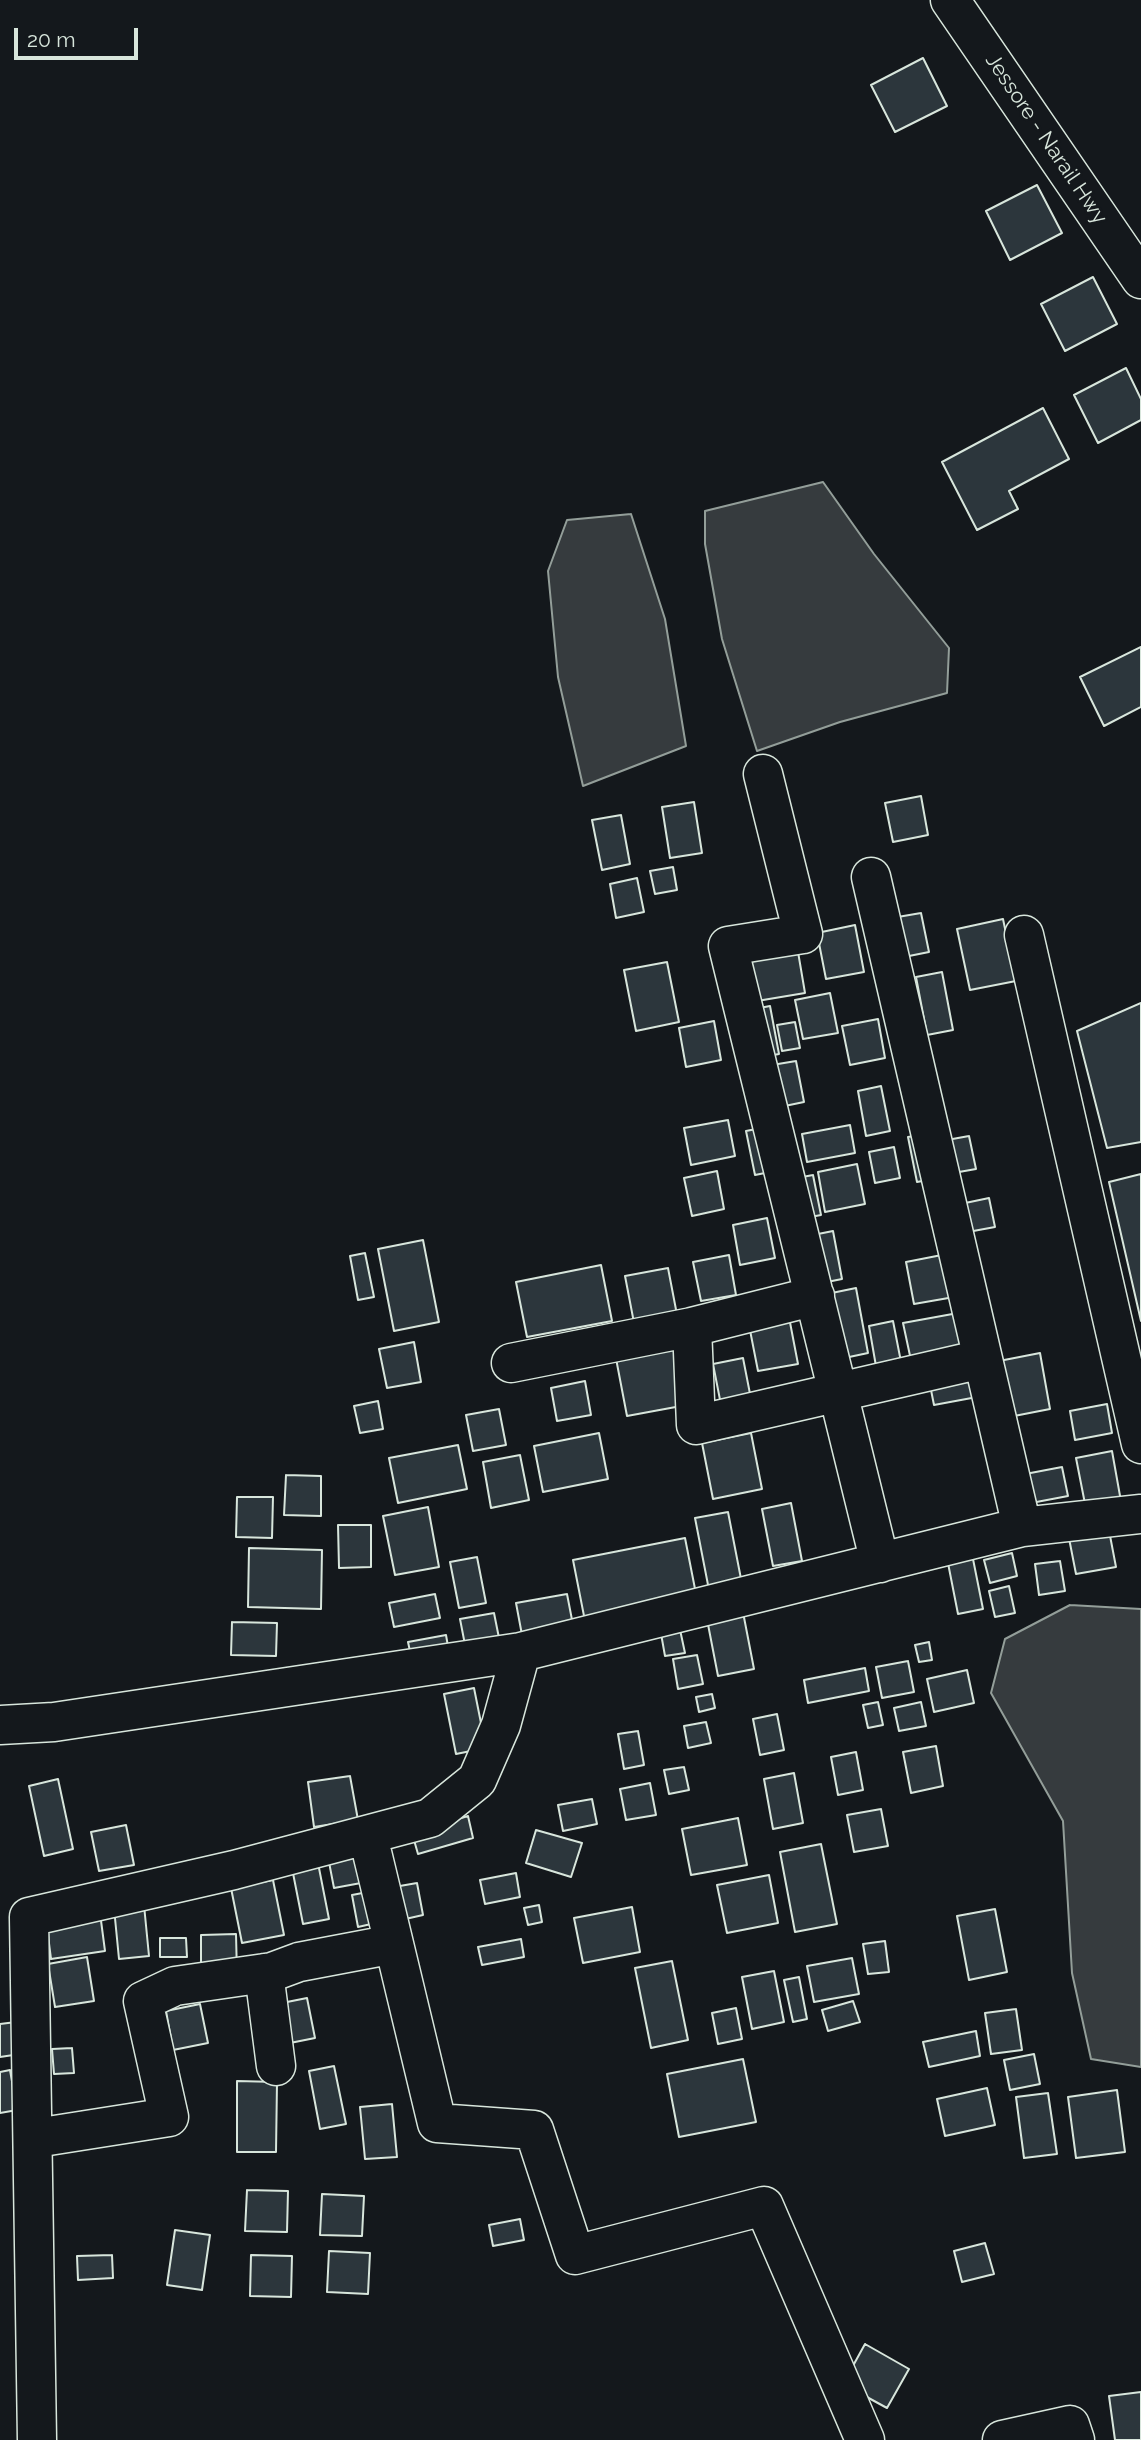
<!DOCTYPE html>
<style>
body{margin:0}
#map{position:relative;width:1141px;height:2440px;overflow:hidden;background:#14181c;font-family:Raleway,sans-serif}
canvas{display:block}
.scale{position:absolute;left:14px;top:28px;width:124px;height:32px;box-sizing:border-box;border:4px solid #d8e6dc;border-top:0;padding-left:9px;font-size:21px;line-height:24px;white-space:nowrap;color:#d8e6dc;-webkit-text-stroke:5px #14181c;paint-order:stroke}
</style>
<div id="map">
<canvas width="1141" height="2440"></canvas>
<div class="scale">20 m</div>
</div>
<script>
const c = document.querySelector('canvas').getContext('2d');
c.lineJoin = 'round';
function paint(path, color) {
  c.fillStyle = color;
  c.fill(path, 'evenodd');
}
function toPath(rows) {
  const path = new Path2D();
  for (const r of rows) {
    path.moveTo(r[0], r[1]);
    for (let i = 2; i < r.length; i += 2) path.lineTo(r[i], r[i + 1]);
  }
  return path;
}
function trace(path, color, width, dash) {
  c.strokeStyle = color;
  c.lineWidth = width;
  c.lineCap = dash ? 'butt' : 'round';
  c.setLineDash(dash || []);
  c.stroke(path);
}
function write(font, color, halo, rows, align = 'center') {
  c.font = font + ' Raleway,sans-serif';
  c.lineWidth = 5;
  c.setLineDash([]);
  c.textBaseline = 'middle';
  c.strokeStyle = halo;
  c.fillStyle = color;
  for (const [text, x, y, turn = 0] of rows) {
    c.save();
    c.translate(x, y);
    c.rotate((+turn || 0) * Math.PI / 180);
    c.textAlign = isNaN(turn) ? turn : align;
    if (halo) c.strokeText(text, 0, 0);
    c.fillText(text, 0, 0);
    c.restore();
  }
}
const water = toPath([
 [823,482,874,554,949,648,947,693,840,722,757,751,722,639,705,544,705,511,823,482],
 [631,514,665,619,686,746,583,786,558,677,548,571,567,520,631,514],
 [1070,1605,1141,1609,1141,2067,1091,2059,1072,1973,1063,1821,991,1693,1005,1639,1070,1605]
]);
paint(water, '#363b3e');
trace(water, '#939e99', 2);
const building = toPath([
 [923,58,947,106,895,132,871,85,923,58],
 [1037,185,1062,233,1010,260,986,211,1037,185],
 [1093,277,1117,324,1065,351,1041,304,1093,277],
 [1126,368,1141,399,1141,420,1098,443,1074,395,1126,368],
 [1043,408,1069,459,1009,491,1018,509,977,530,942,462,1043,408],
 [1141,647,1141,707,1104,726,1080,677,1141,647],
 [921,796,928,835,893,842,885,803,921,796],
 [694,802,702,853,670,858,662,807,694,802],
 [621,815,630,864,602,870,592,820,621,815],
 [673,867,677,890,655,894,650,871,673,867],
 [637,878,644,912,616,918,610,884,637,878],
 [921,913,929,952,894,959,886,919,921,913],
 [1003,919,1016,981,970,990,957,929,1003,919],
 [855,925,864,972,826,979,817,933,855,925],
 [796,940,805,993,745,1003,737,950,796,940],
 [667,962,679,1022,636,1031,624,970,667,962],
 [942,972,953,1030,927,1035,916,977,942,972],
 [830,993,838,1033,803,1039,795,1000,830,993],
 [1141,1003,1141,1142,1107,1148,1077,1031,1141,1003],
 [770,1006,779,1054,758,1058,749,1010,770,1006],
 [878,1019,885,1058,850,1065,842,1026,878,1019],
 [714,1021,721,1060,686,1067,679,1028,714,1021],
 [795,1022,800,1048,782,1051,777,1025,795,1022],
 [796,1061,804,1102,775,1108,766,1066,796,1061],
 [881,1086,890,1131,866,1136,858,1091,881,1086],
 [728,1120,735,1156,691,1165,684,1128,728,1120],
 [850,1125,855,1153,807,1162,802,1134,850,1125],
 [771,1126,780,1170,755,1175,746,1131,771,1126],
 [924,1134,933,1179,917,1182,908,1137,924,1134],
 [969,1136,976,1169,942,1175,936,1142,969,1136],
 [894,1147,900,1178,875,1183,869,1152,894,1147],
 [857,1164,865,1204,825,1212,818,1172,857,1164],
 [717,1171,724,1209,692,1216,684,1178,717,1171],
 [1141,1174,1141,1321,1109,1182,1141,1174],
 [813,1175,821,1215,800,1219,792,1179,813,1175],
 [989,1198,995,1227,957,1234,951,1206,989,1198],
 [767,1218,775,1258,740,1265,733,1225,767,1218],
 [833,1231,842,1279,817,1284,808,1236,833,1231],
 [423,1240,439,1322,394,1331,378,1249,423,1240],
 [365,1253,374,1297,358,1300,350,1256,365,1253],
 [952,1253,960,1296,914,1304,906,1262,952,1253],
 [729,1255,736,1295,701,1301,693,1262,729,1255],
 [601,1265,612,1321,527,1337,516,1282,601,1265],
 [668,1268,678,1320,635,1328,625,1276,668,1268],
 [856,1288,868,1353,835,1360,822,1295,856,1288],
 [969,1311,977,1353,912,1365,903,1323,969,1311],
 [788,1312,798,1364,758,1371,748,1320,788,1312],
 [893,1321,902,1367,877,1372,869,1326,893,1321],
 [679,1335,692,1404,627,1416,614,1348,679,1335],
 [414,1342,421,1382,387,1388,379,1349,414,1342],
 [1040,1353,1050,1409,1009,1417,999,1361,1040,1353],
 [743,1358,752,1404,722,1410,713,1364,743,1358],
 [971,1366,977,1397,934,1405,928,1375,971,1366],
 [585,1381,591,1415,557,1421,551,1388,585,1381],
 [378,1401,383,1429,360,1433,354,1406,378,1401],
 [1107,1404,1112,1433,1075,1440,1070,1411,1107,1404],
 [499,1409,506,1445,473,1451,466,1415,499,1409],
 [599,1433,608,1479,543,1492,534,1446,599,1433],
 [751,1433,762,1489,713,1499,702,1443,751,1433],
 [458,1445,467,1489,398,1503,389,1458,458,1445],
 [1112,1451,1122,1507,1087,1514,1076,1458,1112,1451],
 [520,1455,529,1500,491,1508,483,1462,520,1455],
 [1062,1467,1068,1496,1026,1504,1020,1475,1062,1467],
 [286,1475,321,1476,321,1516,284,1515,286,1475],
 [237,1497,273,1497,272,1538,236,1537,237,1497],
 [791,1503,802,1561,773,1566,762,1509,791,1503],
 [428,1507,439,1567,395,1575,383,1516,428,1507],
 [728,1512,742,1584,709,1590,695,1518,728,1512],
 [1107,1520,1116,1567,1076,1574,1067,1528,1107,1520],
 [338,1525,371,1525,371,1567,339,1568,338,1525],
 [685,1538,697,1599,585,1621,573,1560,685,1538],
 [249,1548,322,1550,321,1609,248,1607,249,1548],
 [1012,1553,1017,1576,990,1583,984,1560,1012,1553],
 [972,1554,983,1609,958,1614,947,1558,972,1554],
 [477,1557,486,1603,459,1608,450,1562,477,1557],
 [1060,1561,1065,1591,1039,1595,1035,1564,1060,1561],
 [1009,1586,1015,1613,995,1617,989,1591,1009,1586],
 [435,1594,440,1618,394,1627,389,1603,435,1594],
 [567,1594,573,1625,522,1635,516,1603,567,1594],
 [742,1607,754,1669,718,1676,706,1614,742,1607],
 [494,1613,500,1643,466,1650,460,1619,494,1613],
 [232,1622,277,1623,276,1656,231,1655,232,1622],
 [679,1625,685,1653,665,1656,660,1628,679,1625],
 [446,1635,450,1658,413,1665,408,1642,446,1635],
 [929,1642,932,1660,919,1662,915,1645,929,1642],
 [697,1655,703,1684,678,1689,673,1659,697,1655],
 [908,1661,914,1692,882,1698,876,1667,908,1661],
 [865,1668,869,1691,808,1703,804,1680,865,1668],
 [967,1670,974,1703,934,1712,927,1679,967,1670],
 [474,1688,486,1748,456,1754,444,1694,474,1688],
 [712,1694,715,1708,699,1712,696,1697,712,1694],
 [878,1702,883,1725,868,1728,863,1705,878,1702],
 [921,1702,926,1726,899,1731,894,1708,921,1702],
 [777,1714,784,1750,760,1755,753,1719,777,1714],
 [706,1722,711,1743,688,1748,684,1726,706,1722],
 [638,1731,644,1765,624,1769,618,1734,638,1731],
 [936,1746,943,1786,911,1793,903,1752,936,1746],
 [856,1752,863,1790,838,1795,831,1757,856,1752],
 [684,1767,689,1790,669,1794,664,1770,684,1767],
 [794,1773,803,1823,773,1829,764,1779,794,1773],
 [350,1776,358,1820,314,1827,308,1782,350,1776],
 [58,1779,73,1849,44,1856,29,1786,58,1779],
 [650,1783,656,1815,626,1820,620,1789,650,1783],
 [592,1799,597,1824,563,1831,558,1805,592,1799],
 [881,1809,888,1846,854,1852,847,1815,881,1809],
 [468,1816,473,1838,418,1854,412,1833,468,1816],
 [738,1818,747,1865,691,1875,682,1829,738,1818],
 [126,1825,134,1865,99,1871,91,1832,126,1825],
 [536,1830,582,1843,571,1877,526,1863,536,1830],
 [821,1844,837,1924,795,1932,780,1852,821,1844],
 [355,1852,361,1883,334,1888,328,1857,355,1852],
 [318,1863,329,1919,303,1924,292,1868,318,1863],
 [516,1873,520,1897,485,1904,480,1880,516,1873],
 [769,1875,778,1923,727,1933,717,1885,769,1875],
 [273,1880,284,1935,242,1943,231,1888,273,1880],
 [417,1883,423,1915,401,1920,394,1887,417,1883],
 [373,1891,380,1922,358,1927,352,1895,373,1891],
 [144,1905,149,1956,119,1959,114,1908,144,1905],
 [539,1905,542,1922,528,1925,524,1908,539,1905],
 [632,1907,640,1952,583,1963,574,1918,632,1907],
 [995,1909,1007,1972,969,1980,957,1916,995,1909],
 [100,1913,105,1951,51,1959,46,1920,100,1913],
 [236,1934,237,1975,201,1975,201,1935,236,1934],
 [160,1938,186,1938,187,1957,160,1957,160,1938],
 [521,1939,524,1957,482,1965,478,1947,521,1939],
 [885,1941,889,1972,868,1974,863,1944,885,1941],
 [87,1957,94,2001,55,2007,48,1964,87,1957],
 [852,1958,859,1994,814,2002,807,1966,852,1958],
 [672,1961,688,2040,651,2048,635,1968,672,1961],
 [774,1971,784,2022,752,2029,742,1977,774,1971],
 [799,1977,807,2019,793,2022,784,1980,799,1977],
 [307,1998,315,2038,280,2045,272,2005,307,1998],
 [853,2001,860,2022,828,2031,822,2010,853,2001],
 [200,2004,208,2043,173,2050,166,2011,200,2004],
 [736,2008,742,2039,718,2044,712,2013,736,2008],
 [1016,2009,1022,2050,991,2054,985,2013,1016,2009],
 [16,2022,20,2054,0,2057,0,2024,16,2022],
 [976,2031,980,2056,929,2067,923,2042,976,2031],
 [72,2048,74,2073,54,2074,52,2049,72,2048],
 [1034,2054,1040,2084,1010,2090,1004,2060,1034,2054],
 [743,2059,756,2122,679,2137,667,2074,743,2059],
 [334,2066,346,2124,320,2129,309,2071,334,2066],
 [10,2070,17,2110,0,2113,0,2072,10,2070],
 [237,2081,277,2082,276,2152,237,2152,237,2081],
 [987,2088,995,2125,945,2136,937,2099,987,2088],
 [1117,2090,1125,2152,1076,2158,1068,2097,1117,2090],
 [1048,2093,1057,2154,1024,2158,1016,2097,1048,2093],
 [392,2104,397,2157,365,2159,360,2107,392,2104],
 [247,2190,288,2191,287,2232,245,2231,247,2190],
 [322,2194,364,2196,362,2236,320,2235,322,2194],
 [520,2219,524,2240,493,2246,489,2225,520,2219],
 [175,2230,210,2235,202,2290,167,2285,175,2230],
 [985,2243,994,2274,962,2282,954,2251,985,2243],
 [329,2251,370,2253,368,2294,327,2292,329,2251],
 [112,2255,113,2278,78,2280,77,2256,112,2255],
 [251,2255,292,2256,291,2297,250,2296,251,2255],
 [865,2344,909,2369,887,2408,843,2384,865,2344],
 [1141,2392,1141,2440,1115,2440,1109,2396,1141,2392]
]);
paint(building, '#2c363c');
trace(building, '#d8e6dc', 2);
const minor = toPath([
 [763,774,803,934,728,946,880,1563],
 [871,877,1022,1527],
 [1024,935,1141,1444],
 [692,1327,815,1296],
 [511,1363,692,1327,696,1425,982,1359],
 [0,1725,54,1722,521,1652],
 [394,1944,437,2123,534,2130,575,2255,764,2206,865,2440],
 [264,1973,276,2066],
 [42,2137,169,2117,143,2001,175,1986,272,1972,299,1962,394,1944,369,1840],
 [37,2440,29,1917,234,1870,430,1818,477,1780,501,1725,521,1652,1022,1527,1141,1514],
 [1002,2440,1070,2425,1075,2440]
]);
const highway = toPath([
 [950,0,1141,279]
]);
trace(minor, '#d8e6dc', 41);
trace(highway, '#d8e6dc', 41);
trace(minor, '#14181c', 38);
trace(highway, '#14181c', 38);
write('21px', '#d8e6dc', '#14181c', [
 ["Jessore - Narail Hwy",1046,139,56]
]);
</script>
